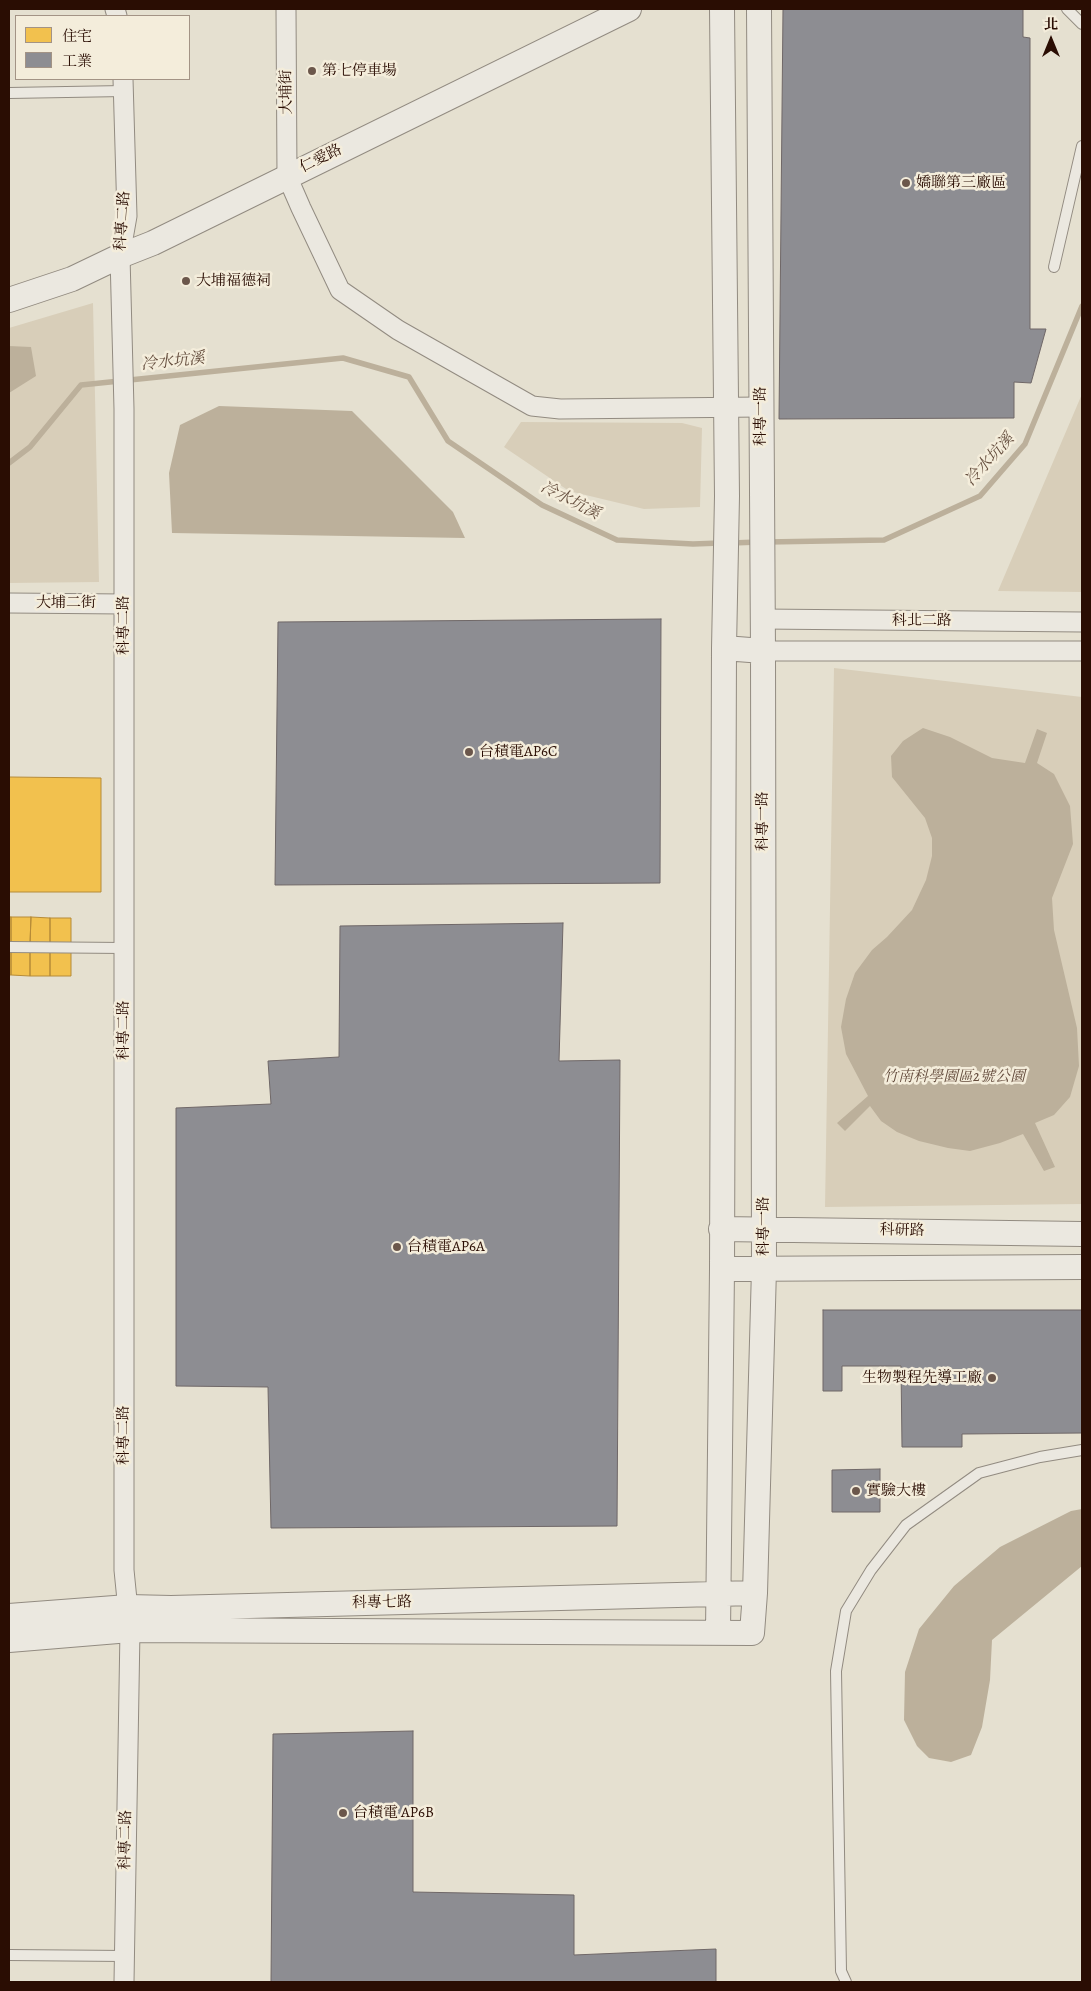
<!DOCTYPE html>
<meta charset="utf-8">
<style>
body{margin:0}
#map{position:relative;width:1091px;height:1991px;overflow:hidden;background:#e5e0d0;font-family:Alegreya,"Noto Serif TC",serif}
canvas{display:block}
.frame{position:absolute;inset:0;border:10px solid #2a0d03;pointer-events:none}
.legend{position:absolute;left:15px;top:15px;width:175px;height:65px;box-sizing:border-box;background:#f4eddb;border:1px solid #a39385;margin:0;padding:6px 9px;list-style:none;font-size:15px;color:#2a0d03}
.legend li{display:flex;align-items:center;gap:10px;height:25px}
.legend b{width:25px;border:1px solid #a39385}
.north{position:absolute;left:1026px;top:15px;width:50px;height:50px;-webkit-text-stroke:4px #f4eddb;paint-order:stroke;rotate:0deg;font-size:14px;font-weight:700;line-height:20px;text-align:center;color:#2a0d03}
.north::after{content:'';display:block;margin:auto;width:18px;height:22px;background:#2a0d03;clip-path:polygon(50% 0,100% 100%,50% 72%,0 100%)}
</style>
<div id="map">
<canvas width="1091" height="1991"></canvas>
<div class="frame"></div>
<ul class="legend">
<li><b style="height:14px;background:#f2c14e"></b>住宅</li>
<li><b style="height:14px;background:#8d8d92"></b>工業</li>
</ul>
<div class="north">北</div>
</div>
<script>
const c = document.querySelector('canvas').getContext('2d');
c.lineJoin = 'round';
function paint(path, color) {
  c.fillStyle = color;
  c.fill(path, 'evenodd');
}
function toPath(rows) {
  const path = new Path2D();
  for (const r of rows) {
    path.moveTo(r[0], r[1]);
    for (let i = 2; i < r.length; i += 2) path.lineTo(r[i], r[i + 1]);
  }
  return path;
}
function trace(path, color, width, dash) {
  c.strokeStyle = color;
  c.lineWidth = width;
  c.lineCap = dash ? 'butt' : 'round';
  c.setLineDash(dash || []);
  c.stroke(path);
}
function write(font, color, halo, rows, align = 'center') {
  c.font = font + ' Alegreya,"Noto Serif TC",serif';
  c.lineWidth = 5;
  c.setLineDash([]);
  c.textBaseline = 'middle';
  c.strokeStyle = halo;
  c.fillStyle = color;
  for (const [text, x, y, turn = 0] of rows) {
    c.save();
    c.translate(x, y);
    c.rotate((+turn || 0) * Math.PI / 180);
    c.textAlign = isNaN(turn) ? turn : align;
    if (halo) c.strokeText(text, 0, 0);
    c.fillText(text, 0, 0);
    c.restore();
  }
}
paint(toPath([
 [93,303,99,582,9,583,9,328],
 [1082,394,1082,592,998,591],
 [521,422,682,423,702,428,700,507,644,509,569,491,504,447],
 [834,668,1082,697,1082,1204,825,1207]
]), '#d8ceb9');
paint(toPath([
 [9,346,31,347,36,376,9,393],
 [219,406,352,411,453,512,465,538,172,533,169,473,180,425],
 [923,728,950,737,992,758,1025,763,1037,729,1047,733,1037,763,1054,774,1070,806,1073,844,1052,898,1054,930,1077,1028,1079,1066,1070,1097,1054,1115,1035,1123,1055,1167,1044,1171,1023,1134,1000,1143,970,1151,948,1148,919,1141,897,1132,881,1121,870,1106,845,1131,837,1123,868,1096,846,1054,841,1027,846,999,855,973,872,950,887,937,912,910,926,880,932,856,932,838,925,818,892,777,891,756,903,741],
 [1082,1509,1082,1566,992,1640,990,1680,982,1727,971,1755,951,1762,929,1758,917,1746,904,1720,905,1672,919,1629,954,1586,1000,1547,1071,1511]
]), '#bcb09b');
const homes = toPath([
 [9,777,101,778,101,892,9,892,9,777],
 [9,917,11,917,11,944,9,944,9,917],
 [11,917,31,917,30,944,11,944,11,917],
 [31,917,50,918,50,944,30,944,31,917],
 [50,918,71,918,71,945,50,944,50,918],
 [9,949,11,949,11,975,9,975,9,949],
 [11,949,30,949,30,976,11,975,11,949],
 [30,949,50,949,50,976,30,976,30,949],
 [50,949,71,949,71,976,50,976,50,949]
]);
paint(homes, '#f2c14e');
trace(homes, '#b68b38', 1);
const industry = toPath([
 [783,9,1023,9,1023,37,1030,38,1030,329,1046,329,1031,383,1014,382,1014,418,779,419,783,9],
 [661,619,660,883,275,885,278,622,661,619],
 [563,923,559,1061,620,1060,617,1526,271,1528,268,1387,176,1386,176,1108,271,1104,268,1061,339,1057,340,926,563,923],
 [823,1310,1082,1310,1082,1433,962,1434,962,1447,902,1447,901,1366,842,1366,842,1391,823,1391,823,1310],
 [880,1469,880,1512,832,1512,832,1470,880,1469],
 [413,1731,413,1892,574,1895,574,1955,716,1949,716,1982,271,1982,273,1734,413,1731]
]);
paint(industry, '#8d8d92');
trace(industry, '#6f6767', 1);
trace(toPath([
 [9,463,30,447,81,385,343,358,409,377,448,441,542,505,617,540,693,544,720,543],
 [767,542,884,540,980,496,1025,444,1082,306],
 [732,543,758,542]
]), '#bcb09b', 5.5);
const service = toPath([
 [1067,9,1082,24],
 [9,93,124,91],
 [1054,267,1082,146],
 [9,947,124,948],
 [9,1955,124,1956],
 [846,1982,841,1971,836,1671,846,1611,871,1570,906,1525,979,1473,1040,1457,1082,1450]
]);
const minor = toPath([
 [115,9,117,16],
 [286,9,287,176,301,208,340,290,398,330,532,406,560,409,761,407],
 [123,79,127,216,120,256,124,409,124,1570,130,1630,124,1982],
 [9,603,124,604],
 [762,619,1082,622],
 [763,651,1082,651]
]);
const tertiary = toPath([
 [9,300,72,279,120,256,153,243,629,9],
 [724,648,763,651],
 [721,1229,1082,1234],
 [722,1269,1082,1267],
 [9,1616,128,1607,171,1608,755,1593],
 [718,1632,722,1269,724,648,727,496,722,9],
 [9,1640,130,1630,752,1633,755,1593,764,1269,763,651,759,9]
]);
trace(service, '#928b81', 12);
trace(minor, '#928b81', 21);
trace(tertiary, '#928b81', 26);
trace(service, '#ebe8e0', 10);
trace(minor, '#ebe8e0', 19);
trace(tertiary, '#ebe8e0', 24);
for (const [x, y, r, color] of [
 [312,71,5,"#6b574b"],
 [906,183,5,"#6b574b"],
 [186,281,5,"#6b574b"],
 [469,752,5,"#6b574b"],
 [397,1247,5,"#6b574b"],
 [992,1378,5,"#6b574b"],
 [856,1491,5,"#6b574b"],
 [343,1813,5,"#6b574b"]
]) {
  const dot = new Path2D();
  dot.arc(x, y, r, 0, 2 * Math.PI);
  c.fillStyle = color;
  c.fill(dot);
  trace(dot, '#f4eddb', 2);
}
write('15px', '#2a0d03', '#f4eddb', [
 ["第七停車場",322,71],
 ["嬌聯第三廠區",916,183],
 ["大埔福德祠",196,281],
 ["台積電AP6C",479,752],
 ["台積電AP6A",407,1247],
 ["生物製程先導工廠",982,1378,"right"],
 ["實驗大樓",866,1491],
 ["台積電 AP6B",353,1813]
], 'left');
write('15px', '#2a0d03', '#f4eddb', [
 ["大埔街",287,92,-91],
 ["仁愛路",321,159,-26],
 ["科專二路",123,221,-86],
 ["科專一路",761,416,-90],
 ["大埔二街",66,603],
 ["科北二路",922,621],
 ["科專二路",124,625,-90],
 ["科專一路",763,821,-90],
 ["科專二路",124,1030,-90],
 ["科專一路",764,1226,-90],
 ["科研路",902,1231,1],
 ["科專二路",124,1435,-90],
 ["科專七路",382,1603,-1],
 ["科專二路",126,1840,-89]
]);
write('italic 15px', '#634b3c', '#f4eddb', [
 ["竹南科學園區2號公園",954,1077]
]);
write('italic 16px', '#644d3d', '#f4eddb', [
 ["冷水坑溪",173,362,-6],
 ["冷水坑溪",990,460,-48],
 ["冷水坑溪",570,501,27]
]);
</script>
